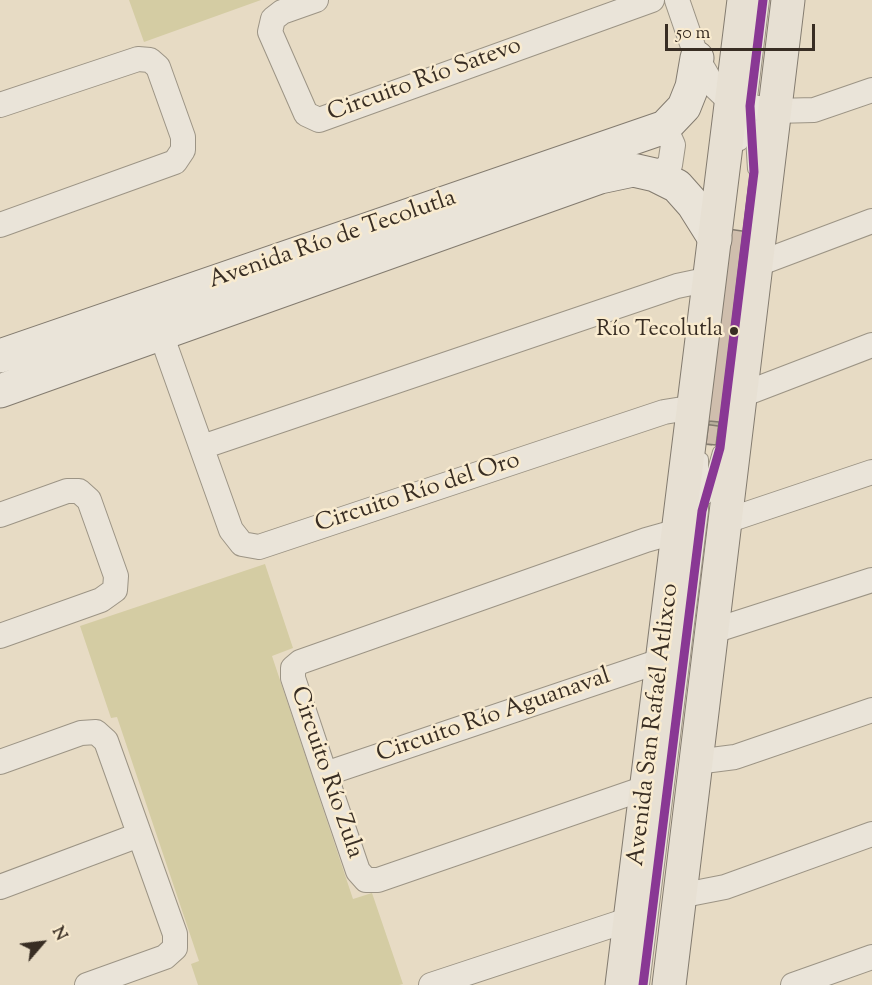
<!DOCTYPE html>
<meta charset="utf-8">
<style>
body{margin:0}
#map{position:relative;width:872px;height:985px;overflow:hidden;background:#e7dbc4;font-family:"Sorts Mill Goudy",serif}
canvas{display:block}
.north{position:absolute;left:12px;top:913px;width:60px;height:60px;-webkit-text-stroke:4px #f9ebcf;paint-order:stroke;rotate:62deg;font-size:16px;font-weight:700;line-height:24px;text-align:center;color:#382d23}
.north::after{content:'';display:block;margin:auto;width:21px;height:27px;background:#382d23;clip-path:polygon(50% 0,100% 100%,50% 72%,0 100%)}
.scale{position:absolute;left:665px;top:24px;width:150px;height:27px;box-sizing:border-box;border:3px solid #382d23;border-top:0;padding-left:8px;font-size:18px;line-height:21px;white-space:nowrap;color:#382d23;-webkit-text-stroke:4px #f9ebcf;paint-order:stroke}
</style>
<div id="map">
<canvas width="872" height="985"></canvas>
<div class="north">N</div>
<div class="scale">50 m</div>
</div>
<script>
const c = document.querySelector('canvas').getContext('2d');
c.lineJoin = 'round';
function paint(path, color) {
  c.fillStyle = color;
  c.fill(path, 'evenodd');
}
function toPath(rows) {
  const path = new Path2D();
  for (const r of rows) {
    path.moveTo(r[0], r[1]);
    for (let i = 2; i < r.length; i += 2) path.lineTo(r[i], r[i + 1]);
  }
  return path;
}
function trace(path, color, width, dash) {
  c.strokeStyle = color;
  c.lineWidth = width;
  c.lineCap = dash ? 'butt' : 'round';
  c.setLineDash(dash || []);
  c.stroke(path);
}
function write(font, color, halo, rows, align = 'center') {
  c.font = font + ' "Sorts Mill Goudy",serif';
  c.lineWidth = 5;
  c.setLineDash([]);
  c.textBaseline = 'middle';
  c.strokeStyle = halo;
  c.fillStyle = color;
  for (const [text, x, y, turn = 0] of rows) {
    c.save();
    c.translate(x, y);
    c.rotate((+turn || 0) * Math.PI / 180);
    c.textAlign = isNaN(turn) ? turn : align;
    if (halo) c.strokeText(text, 0, 0);
    c.fillText(text, 0, 0);
    c.restore();
  }
}
paint(toPath([
 [129,0,261,0,144,42],
 [265,564,293,648,272,656,353,899,372,893,403,984,399,985,198,985,191,964,199,961,117,717,111,718,80,626]
]), '#d4cca3');
paint(toPath([
 [727,233,721,428,717,428,712,446,705,445]
]), '#0003');
const building = toPath([
 [728,229,749,232,725,427,704,424,728,229],
 [709,421,719,422,716,445,706,444,709,421]
]);
paint(building, '#cfbead');
trace(building, '#837b6f', 1.5);
const lane = toPath([
 [751,121,754,169],
 [741,144,750,106,763,0],
 [706,498,719,452],
 [643,985,702,511,702,459]
]);
const street = toPath([
 [316,0,282,12,273,19,270,32,306,114,319,120,652,0],
 [677,0,697,58,712,84,732,103,774,111,814,110,872,90],
 [0,105,138,59,150,60,158,67,183,137,183,150,175,162,0,225],
 [655,175,670,165,673,145,665,127],
 [755,265,872,221],
 [161,334,231,530,242,544,259,547,664,412,695,407],
 [739,396,872,345],
 [202,447,677,286,710,279],
 [0,515,67,491,79,491,89,500,116,576,115,590,101,600,0,636],
 [723,522,872,472],
 [710,632,872,580],
 [0,762,81,733,96,732,106,741,175,934,175,948,165,957,87,985],
 [696,762,735,757,872,710],
 [325,774,663,660],
 [648,787,378,880,366,880,358,871,325,774,293,678,293,668,300,662,646,540,678,531],
 [0,887,139,835],
 [679,896,725,887,872,834],
 [431,985,631,919],
 [793,985,872,957]
]);
const secondary = toPath([
 [0,356,665,127,684,107,692,87,697,58],
 [0,391,600,177,633,170,655,175,677,186,693,204,715,239]
]);
const primary = toPath([
 [622,985,744,0],
 [669,985,788,0]
]);
trace(lane, '#9c9485', 14);
trace(street, '#9c9485', 26);
trace(secondary, '#837b6f', 35);
trace(primary, '#837b6f', 35);
trace(lane, '#eae4d9', 12);
trace(street, '#eae4d9', 24);
trace(secondary, '#eae4d9', 33);
trace(primary, '#e7e0d3', 33);
trace(toPath([
 [643,985,702,511,720,448,754,172,750,106,763,0]
]), '#893894', 9);
for (const [x, y, r, color] of [
 [734,331,5,"#382d23"]
]) {
  const dot = new Path2D();
  dot.arc(x, y, r, 0, 2 * Math.PI);
  c.fillStyle = color;
  c.fill(dot);
  trace(dot, '#f9ebcf', 2);
}
write('22px', '#382d23', '#f9ebcf', [
 ["Río Tecolutla",723,331]
], 'right');
write('24px', '#382d23', '#f9ebcf', [
 ["Circuito Río Satevo",425,81,-20],
 ["Avenida Río de Tecolutla",333,241,-19],
 ["Circuito Río del Oro",418,494,-18],
 ["Circuito Río Aguanaval",494,717,-19],
 ["Avenida San Rafaél Atlixco",655,725,-83],
 ["Circuito Río Zula",325,773,71]
]);
</script>
